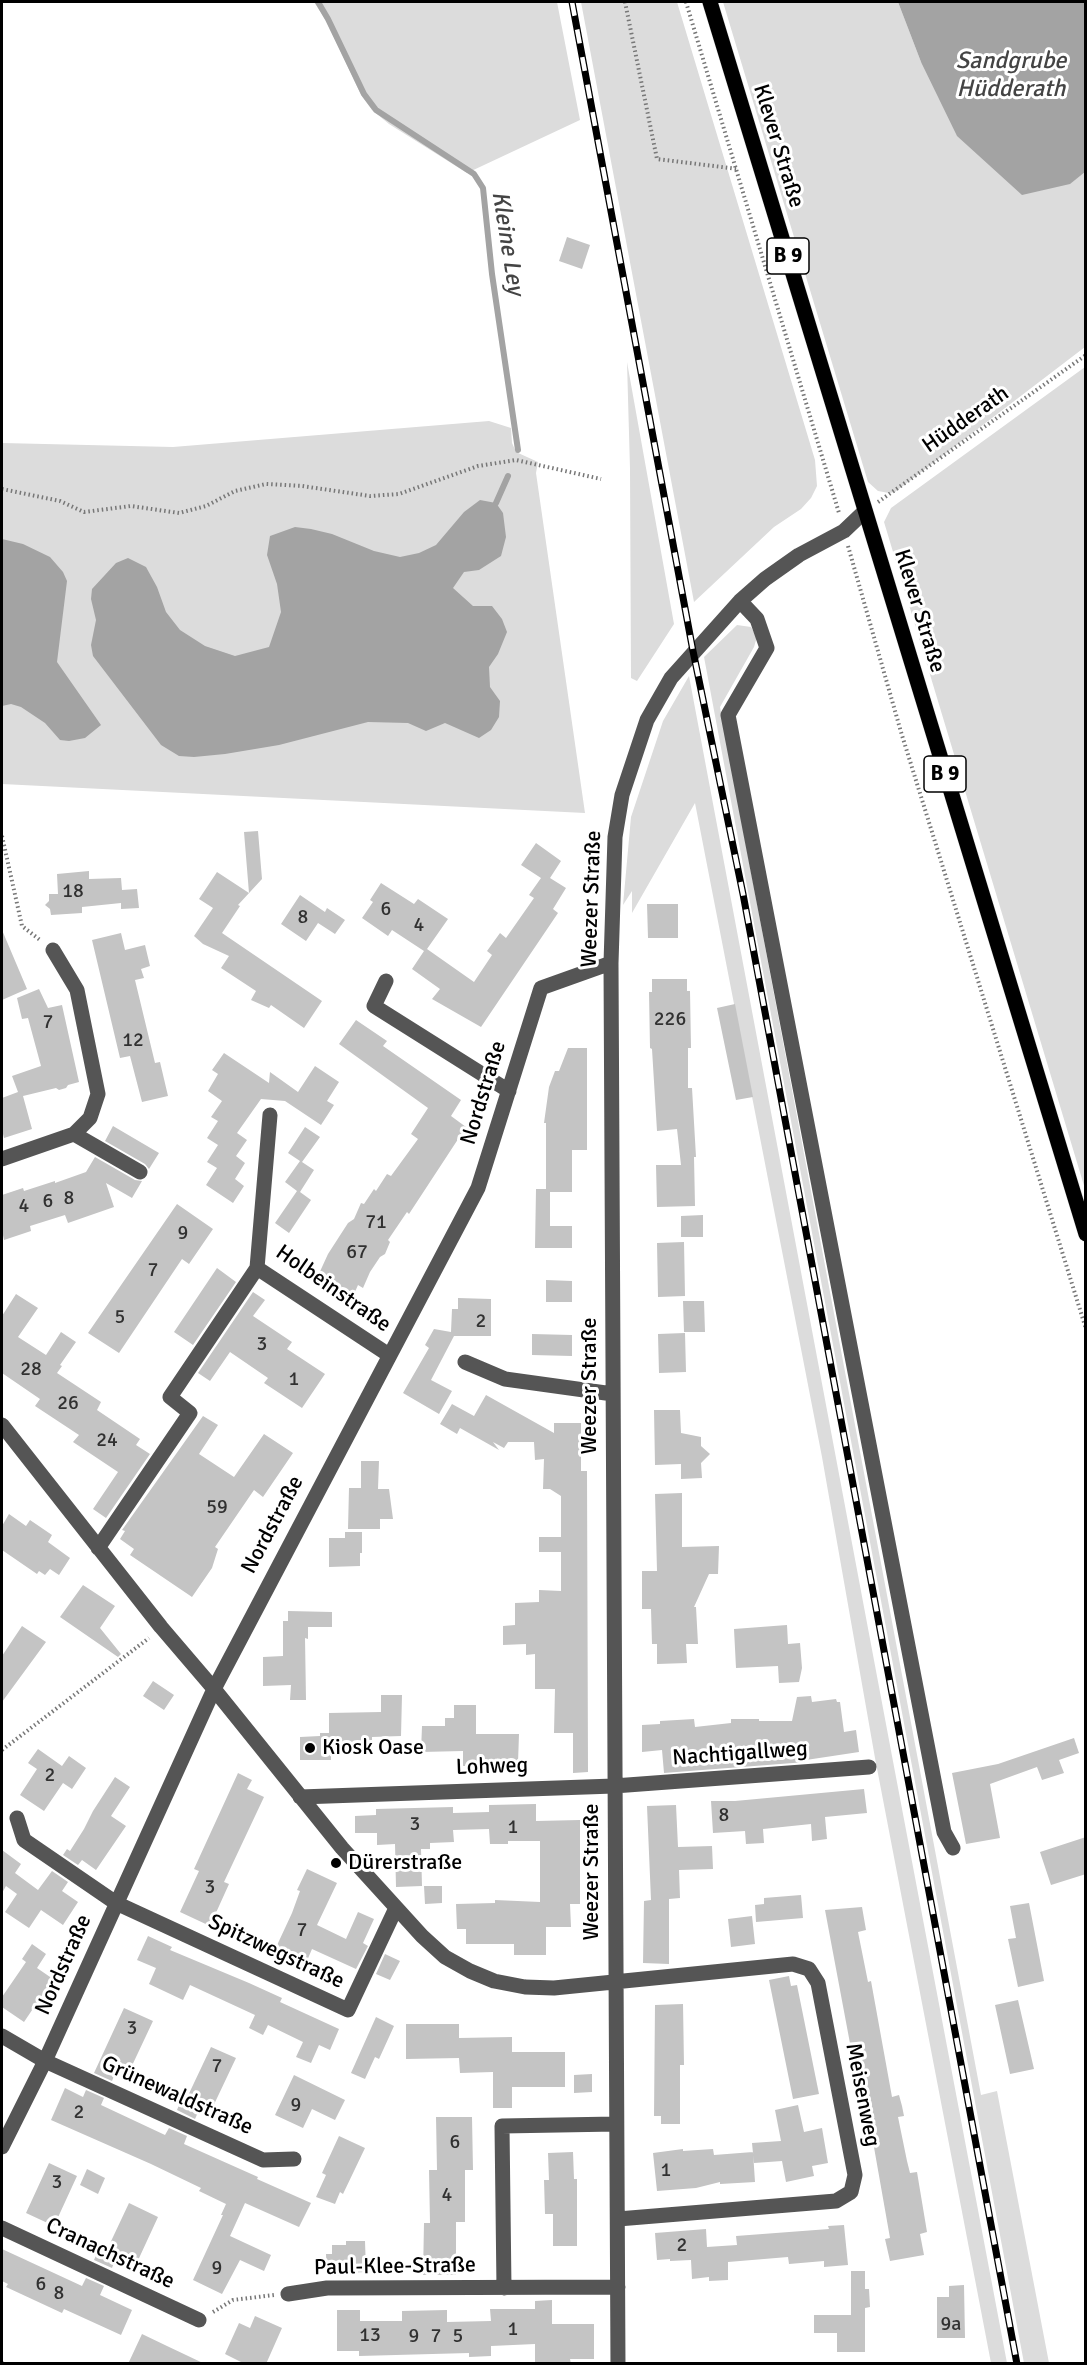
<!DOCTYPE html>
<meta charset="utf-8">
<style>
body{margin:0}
#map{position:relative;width:1087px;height:2365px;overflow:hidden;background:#fff;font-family:Signika,sans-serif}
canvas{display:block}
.frame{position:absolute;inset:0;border:3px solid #000;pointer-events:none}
</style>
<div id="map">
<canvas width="1087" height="2365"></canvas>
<div class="frame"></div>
</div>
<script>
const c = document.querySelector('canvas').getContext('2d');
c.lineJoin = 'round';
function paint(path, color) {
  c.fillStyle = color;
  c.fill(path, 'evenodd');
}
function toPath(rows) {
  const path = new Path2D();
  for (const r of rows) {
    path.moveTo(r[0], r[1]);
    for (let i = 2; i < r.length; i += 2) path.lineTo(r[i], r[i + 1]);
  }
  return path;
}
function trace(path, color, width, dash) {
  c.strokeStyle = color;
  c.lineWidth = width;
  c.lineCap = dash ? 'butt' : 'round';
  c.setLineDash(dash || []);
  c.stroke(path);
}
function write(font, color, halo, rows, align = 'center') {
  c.font = font + ' Signika,sans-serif';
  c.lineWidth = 6;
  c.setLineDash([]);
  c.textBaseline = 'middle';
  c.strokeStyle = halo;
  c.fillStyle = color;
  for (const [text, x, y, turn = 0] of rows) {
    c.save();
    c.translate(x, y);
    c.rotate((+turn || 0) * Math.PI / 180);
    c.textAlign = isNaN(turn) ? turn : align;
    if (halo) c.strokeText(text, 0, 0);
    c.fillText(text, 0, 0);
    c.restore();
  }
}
paint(toPath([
 [314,2,557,2,580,120,467,173,389,124,372,110,361,95,327,22],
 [581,2,677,2,815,460,817,486,811,498,801,509,774,527,694,602],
 [723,2,898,2,921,62,1069,184,1085,172,1085,347,895,492,889,493,878,491,868,482],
 [627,362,674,624,637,681,631,678,630,469],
 [1085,367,1085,1189,884,522,891,508],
 [489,421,511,428,512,443,516,452,538,462,536,473,585,813,2,784,2,443,173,447],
 [737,625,751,627,757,637,754,647,720,707,981,2095,997,2091,1049,2363,1024,2363,704,657],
 [689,676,892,1756,1007,2363,991,2363,875,1758,822,1457,695,803,632,913,632,891,623,905,631,817,663,721]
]), '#dcdcdc');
paint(toPath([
 [898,2,1085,2,1085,172,1070,184,1022,195,957,136,921,62],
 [480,500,496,503,503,513,506,537,501,556,479,570,464,572,453,588,473,606,492,606,502,619,507,632,498,654,489,667,490,687,500,701,499,717,491,730,479,738,445,723,426,731,408,723,368,722,279,745,225,754,194,757,179,756,161,745,93,656,91,645,96,620,91,599,92,589,116,563,128,558,146,567,157,587,166,612,180,630,205,646,235,656,269,647,281,612,277,584,267,555,270,536,295,527,311,529,332,534,374,551,400,557,419,553,436,545,464,512],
 [2,539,23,544,50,557,63,572,67,581,57,662,101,725,85,738,69,741,60,740,45,723,21,707,11,704,2,706]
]), '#a3a3a3');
trace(toPath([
 [318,2,328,19,364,94,376,110,474,174,483,188,492,274,518,450],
 [496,503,508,476]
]), '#a3a3a3', 6);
paint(toPath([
 [567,237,590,245,582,269,559,261],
 [258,831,262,879,238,905,240,906,222,933,322,1001,304,1028,271,1005,269,1008,251,1000,256,991,221,968,229,956,203,944,194,936,213,908,199,899,217,872,249,893,244,832],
 [536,843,561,861,550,878,566,888,553,909,558,913,481,1027,432,999,440,989,412,969,424,951,392,930,388,936,362,918,373,902,370,900,381,883,414,904,418,899,448,919,427,949,474,982,492,955,487,951,500,933,506,938,534,898,529,895,541,878,521,865],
 [89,871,89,879,121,878,122,890,137,889,139,908,121,909,121,903,82,907,82,913,51,915,50,909,45,905,49,901,49,894,58,894,57,874],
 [300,895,325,912,327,908,345,920,335,934,318,923,306,941,281,924],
 [647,904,678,904,678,938,648,938],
 [2,930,27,989,2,1000],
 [121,933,125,950,145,945,150,966,141,969,144,978,135,980,155,1063,160,1062,168,1096,142,1102,130,1056,120,1058,92,940],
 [652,979,687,979,687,991,690,991,691,1048,688,1048,688,1088,692,1088,696,1157,694,1157,695,1206,657,1207,656,1165,681,1165,677,1129,657,1131,652,1049,650,1048,649,992,652,992],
 [39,989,48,1008,62,1005,79,1082,68,1085,66,1088,59,1090,56,1088,23,1096,32,1129,4,1138,2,1130,2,1098,18,1092,12,1076,41,1066,28,1018,22,1019,17,998],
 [735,1004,753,1097,736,1100,717,1008],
 [356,1020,387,1041,383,1046,461,1100,451,1116,466,1127,409,1214,407,1212,388,1240,390,1242,385,1254,380,1257,370,1272,363,1288,358,1285,351,1301,317,1278,328,1254,348,1223,354,1219,361,1203,364,1204,374,1189,376,1191,387,1174,391,1176,418,1139,411,1134,428,1108,339,1044],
 [568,1048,587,1048,587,1150,572,1150,572,1192,550,1192,550,1226,572,1226,572,1248,535,1248,536,1189,546,1189,546,1123,544,1123,549,1087,555,1071,559,1071],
 [224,1053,269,1083,270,1072,298,1092,315,1066,339,1082,327,1101,334,1105,321,1125,285,1101,261,1099,237,1133,247,1140,236,1156,245,1163,235,1179,244,1186,233,1203,206,1185,217,1168,207,1162,218,1145,207,1138,218,1121,211,1117,222,1101,208,1091,218,1074,212,1070],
 [113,1126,159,1153,149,1169,145,1164,105,1141],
 [305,1127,320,1137,302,1162,314,1170,300,1192,311,1200,289,1233,275,1223,297,1191,285,1182,300,1161,288,1153],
 [95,1157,135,1180,142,1181,132,1198,106,1183,114,1207,68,1223,65,1215,30,1226,31,1231,4,1240,2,1230,2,1195,23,1188,24,1191,55,1181,55,1183,86,1172],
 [177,1204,213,1229,189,1264,182,1259,119,1353,88,1333],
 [703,1215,703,1237,681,1237,681,1216],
 [684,1242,685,1296,658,1297,657,1243],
 [217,1268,236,1282,193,1345,174,1332],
 [546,1280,572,1281,572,1302,546,1302],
 [253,1292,265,1300,253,1316,292,1342,287,1349,325,1374,302,1408,264,1383,268,1378,230,1352,210,1381,198,1373],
 [16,1294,38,1308,18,1337,46,1355,61,1332,76,1342,60,1365,62,1366,57,1373,101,1402,97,1410,140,1439,136,1445,150,1454,106,1518,93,1509,118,1472,73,1442,79,1435,35,1406,40,1399,2,1373,2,1316],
 [458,1298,491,1299,491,1336,454,1336,431,1380,452,1391,439,1414,403,1393,429,1348,425,1345,434,1329,451,1332,452,1309,458,1309],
 [683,1301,704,1301,705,1332,684,1332],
 [685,1333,686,1372,659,1373,658,1334],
 [532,1334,572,1335,572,1356,532,1355],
 [486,1395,554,1433,554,1423,581,1423,581,1471,587,1471,588,1772,573,1773,573,1733,554,1733,555,1689,535,1689,535,1654,526,1655,526,1644,503,1645,503,1626,515,1625,515,1603,539,1602,539,1590,561,1591,561,1552,539,1552,539,1537,561,1537,561,1496,550,1489,543,1489,544,1459,535,1460,534,1442,508,1442,504,1448,493,1442,499,1450,460,1428,457,1434,440,1424,452,1404,474,1416],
 [654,1410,680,1410,681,1433,701,1437,701,1446,710,1454,701,1463,702,1478,681,1479,681,1464,655,1465],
 [203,1416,218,1425,199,1454,234,1477,264,1434,293,1453,263,1497,254,1490,215,1547,218,1549,212,1568,192,1597,130,1555,134,1549,120,1539,125,1531,122,1530],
 [361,1461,379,1461,378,1489,389,1489,393,1519,380,1519,380,1529,348,1529,349,1488,361,1488],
 [682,1493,682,1547,719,1546,718,1574,709,1574,694,1607,696,1607,698,1644,686,1644,687,1663,657,1664,657,1644,652,1644,651,1609,642,1609,642,1571,657,1571,655,1494],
 [9,1514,26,1526,30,1520,52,1535,48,1542,70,1558,59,1575,50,1569,45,1575,39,1571,37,1574,2,1550,2,1526],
 [345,1532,362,1532,362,1553,360,1553,360,1566,329,1567,329,1538,345,1538],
 [83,1585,115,1606,100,1628,121,1654,118,1657,60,1617],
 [288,1611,332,1612,332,1627,308,1627,308,1639,305,1638,306,1700,290,1700,291,1685,263,1686,263,1657,283,1656,283,1621,288,1621],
 [787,1625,788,1644,800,1643,802,1668,799,1682,779,1683,778,1666,736,1668,734,1629],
 [22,1626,46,1642,2,1702,2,1656],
 [153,1681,174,1695,164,1710,143,1696],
 [381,1695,402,1695,401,1736,372,1737,372,1752,331,1751,331,1760,300,1760,300,1737,320,1736,320,1733,329,1733,329,1713,381,1712],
 [811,1696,812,1702,836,1699,837,1702,840,1702,844,1732,856,1730,859,1752,806,1760,806,1762,664,1773,662,1750,642,1752,642,1725,660,1724,660,1721,694,1719,695,1727,731,1723,731,1719,759,1719,759,1721,792,1721,797,1697],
 [454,1705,476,1705,476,1734,519,1734,518,1763,510,1763,510,1766,463,1766,463,1751,421,1752,422,1726,445,1726,445,1718,454,1718],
 [1074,1738,1079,1753,1059,1760,1064,1773,1042,1780,1037,1767,990,1784,1000,1838,966,1844,952,1773,998,1764],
 [38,1749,62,1766,69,1756,86,1768,72,1789,63,1783,44,1811,20,1795,37,1769,28,1763],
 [238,1773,252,1780,247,1789,264,1797,224,1882,229,1884,210,1926,180,1912,199,1871,194,1869],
 [115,1777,130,1787,111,1816,126,1826,96,1870,82,1860,78,1865,63,1855,67,1849,70,1851,84,1829,93,1811],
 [864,1789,867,1813,825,1817,827,1839,812,1841,811,1824,763,1829,764,1843,746,1844,745,1831,713,1833,711,1801,735,1801],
 [536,1804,536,1821,580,1820,580,1904,570,1904,571,1927,546,1927,546,1955,514,1955,514,1944,466,1944,466,1929,457,1929,456,1904,495,1903,495,1900,540,1902,540,1841,508,1841,508,1844,490,1844,489,1829,453,1830,454,1842,430,1843,430,1849,421,1849,422,1886,396,1887,395,1844,377,1845,377,1833,355,1833,355,1816,376,1815,376,1809,453,1807,453,1813,489,1812,489,1805],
 [676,1805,678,1847,712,1846,713,1869,679,1870,680,1898,669,1899,669,1964,643,1963,644,1901,651,1900,647,1806],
 [1086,1837,1086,1874,1051,1885,1040,1852],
 [2,1850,21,1864,15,1873,38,1890,52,1871,68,1882,62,1891,78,1902,63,1925,41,1910,29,1928,5,1912,17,1894,6,1886,2,1893],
 [307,1869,337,1883,317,1925,346,1939,358,1912,374,1919,363,1943,368,1946,356,1969,312,1949,303,1970,272,1956,292,1913,300,1891,297,1890],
 [424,1886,442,1886,442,1903,425,1904],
 [801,1895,803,1918,756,1922,755,1905,764,1904,764,1898],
 [1029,1903,1044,1981,1018,1987,1008,1939,1016,1938,1010,1906],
 [862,1907,866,1930,858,1932,868,1982,871,1981,892,2097,899,2095,902,2106,904,2116,898,2117,907,2161,910,2173,917,2172,927,2232,920,2234,924,2255,890,2261,885,2239,890,2238,866,2102,861,2102,825,1910],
 [752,1916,755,1944,731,1947,728,1919],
 [148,1936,172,1947,170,1950,249,1983,282,1998,280,2002,339,2029,330,2050,319,2045,311,2063,296,2057,303,2042,268,2025,263,2035,249,2028,255,2015,190,1985,183,2000,149,1984,156,1968,137,1960],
 [32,1944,46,1954,37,1968,53,1979,24,2022,2,2007,2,1997,26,1962,22,1959],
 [385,1954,400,1961,390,1980,376,1974],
 [789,1976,791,1986,797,1985,819,2094,793,2099,769,1980],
 [1018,2000,1034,2069,1010,2074,995,2005],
 [683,2004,684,2065,680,2065,680,2124,661,2124,661,2116,654,2116,655,2005],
 [124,2008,153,2021,129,2072,122,2068,119,2072,116,2071,112,2081,94,2073],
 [376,2017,394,2026,379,2059,375,2057,365,2079,351,2073],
 [406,2024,459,2024,459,2038,512,2037,512,2052,565,2052,565,2087,512,2087,512,2108,493,2108,493,2072,460,2073,459,2058,406,2059],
 [211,2047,236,2058,209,2115,199,2110,195,2119,177,2110,181,2100,185,2102],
 [592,2074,592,2092,574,2093,574,2075],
 [294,2075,345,2100,335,2120,312,2109,303,2128,275,2115],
 [65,2088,83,2097,86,2090,104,2098,101,2105,165,2135,169,2128,187,2136,184,2144,258,2177,257,2179,311,2203,299,2227,245,2203,230,2236,271,2255,264,2271,240,2260,222,2294,193,2280,223,2215,221,2215,226,2204,199,2191,201,2188,151,2164,51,2120],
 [798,2105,804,2132,822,2128,828,2163,812,2166,814,2176,786,2182,782,2161,754,2163,752,2143,781,2141,775,2110],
 [436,2117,472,2117,473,2170,465,2170,465,2222,456,2222,456,2275,423,2275,424,2223,430,2223,429,2170,437,2170],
 [339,2136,365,2148,343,2194,340,2192,335,2204,316,2197,326,2175,322,2173],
 [683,2149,683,2151,713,2149,714,2155,753,2152,755,2182,720,2184,720,2182,696,2188,657,2191,653,2153],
 [573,2152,574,2179,577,2179,577,2246,553,2246,553,2214,545,2214,544,2180,549,2180,548,2153],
 [49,2163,77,2176,54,2226,26,2213],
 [87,2169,105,2178,98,2194,80,2185],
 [129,2203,158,2217,134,2269,115,2260,112,2268,94,2260,98,2251,105,2254],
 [844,2225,848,2265,824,2267,824,2261,789,2264,788,2257,728,2262,728,2280,709,2281,709,2277,692,2279,691,2260,670,2261,670,2259,657,2260,655,2233,706,2229,707,2247,737,2245,736,2236,829,2229,828,2226],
 [346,2241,365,2241,366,2272,346,2273,346,2276,327,2276,326,2254,332,2254,332,2245,346,2245],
 [2,2249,82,2286,86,2278,104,2286,100,2295,132,2310,121,2335,64,2309,62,2313,6,2287,8,2284,2,2281],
 [851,2271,865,2271,865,2289,869,2289,870,2307,865,2308,865,2352,837,2352,837,2333,814,2333,814,2315,851,2315],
 [964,2285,965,2338,937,2338,937,2297,949,2297,949,2286],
 [552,2300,552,2324,594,2324,594,2359,570,2359,571,2364,535,2364,535,2344,491,2346,491,2356,469,2357,469,2353,359,2356,359,2351,337,2351,337,2310,360,2310,360,2321,402,2321,402,2311,447,2310,447,2322,491,2321,490,2309,535,2309,535,2301],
 [255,2316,282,2328,266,2364,245,2364,225,2354,239,2323,250,2328],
 [142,2334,167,2346,205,2364,128,2364]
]), '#c4c4c4');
const major = toPath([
 [710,2,1086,1234]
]);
trace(major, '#dbdbdb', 16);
trace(toPath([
 [625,2,657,159,738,169],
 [686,2,839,513],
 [2,489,60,501,84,512,131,506,179,513,206,506,235,491,266,484,302,486,370,496,399,494,478,466,516,460,601,479],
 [878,502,1086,355],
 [848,546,901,732,1086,1329],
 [2,836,22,926,40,940],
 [2,1750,149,1638],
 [213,2312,233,2300,274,2295],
 [2,2363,4,2364]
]), '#777', 4, [1.5, 3]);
trace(toPath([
 [740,601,757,619,767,648,728,715,944,1832,953,1848],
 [386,981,374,1006,509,1091],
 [74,1134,140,1172],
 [2,1159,74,1134,90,1118,98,1094,77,990,53,950],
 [257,1268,389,1355],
 [465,1362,505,1379,613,1394],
 [2,1425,161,1627,214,1689,342,1848,422,1936,445,1957,470,1971,494,1981,525,1987,554,1988,793,1964,809,1969,818,1983,855,2175,851,2192,836,2201,618,2219],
 [98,1548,190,1413,170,1397,257,1268,270,1115],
 [300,1797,614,1786,869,1767],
 [17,1818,24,1840,116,1903,348,2010,396,1908],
 [2,2036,45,2061,263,2160,294,2159],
 [2,2147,45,2061,214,1689,478,1188,541,988,611,963],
 [2,2228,199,2320],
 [504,2288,502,2126,616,2124],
 [288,2294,327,2288,618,2287],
 [618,2364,611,963,615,837,622,795,647,720,671,678,740,601,765,579,799,555,844,531,865,511]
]), '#555', 15);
trace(major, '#000', 15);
const rail = toPath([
 [572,2,693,651,743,894,1017,2364]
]);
trace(rail, '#000', 7);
trace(rail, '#fff', 4.5, [14]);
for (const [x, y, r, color] of [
 [310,1748,6,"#000"],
 [336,1863,6,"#000"]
]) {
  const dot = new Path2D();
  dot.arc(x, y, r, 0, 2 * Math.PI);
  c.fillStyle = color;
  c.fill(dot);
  trace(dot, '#fff', 2);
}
write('20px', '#313131', null, [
 ["18",73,892],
 ["6",386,910],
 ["8",303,918],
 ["4",419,926],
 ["226",670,1020],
 ["7",48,1023],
 ["12",133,1041],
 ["8",69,1199],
 ["6",48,1202],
 ["4",24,1207],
 ["71",376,1223],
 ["9",183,1234],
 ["67",357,1253],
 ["7",153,1271],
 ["5",120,1318],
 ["2",481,1322],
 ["3",262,1345],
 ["28",31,1370],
 ["1",294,1380],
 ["26",68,1404],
 ["24",107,1441],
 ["59",217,1508],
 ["2",50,1776],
 ["8",724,1816],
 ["3",415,1825],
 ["1",513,1828],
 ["3",210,1888],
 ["7",302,1931],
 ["3",132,2029],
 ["7",217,2067],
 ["9",296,2106],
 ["2",79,2113],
 ["6",455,2143],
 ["1",666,2171],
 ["3",57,2183],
 ["4",447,2196],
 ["2",682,2246],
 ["9",217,2269],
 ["6",41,2285],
 ["8",59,2294],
 ["9a",951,2325],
 ["1",513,2330],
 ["13",370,2336],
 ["9",414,2337],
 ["7",436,2337],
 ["5",458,2337]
]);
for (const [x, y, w] of [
 [788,256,42],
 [945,774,42]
]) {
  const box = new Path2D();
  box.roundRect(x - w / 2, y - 18, w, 36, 4.5);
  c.fillStyle = '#fff';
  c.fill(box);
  trace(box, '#000', 1.5);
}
write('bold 21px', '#000', null, [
 ["B 9",788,256],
 ["B 9",945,774]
]);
write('22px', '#000', '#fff', [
 ["Klever Straße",778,146,73],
 ["Hüdderath",966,420,-35],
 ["Klever Straße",919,611,73],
 ["Weezer Straße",592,899,-88],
 ["Nordstraße",484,1093,-73],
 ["Holbeinstraße",333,1289,35],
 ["Weezer Straße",590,1386,-90],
 ["Nordstraße",273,1525,-62],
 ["Nachtigallweg",740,1754,-4],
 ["Lohweg",492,1767,-2],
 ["Weezer Straße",592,1872,-90],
 ["Spitzwegstraße",276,1952,25],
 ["Nordstraße",64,1965,-66],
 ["Meisenweg",862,2095,79],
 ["Grünewaldstraße",177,2096,24],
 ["Cranachstraße",110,2254,25],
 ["Paul-Klee-Straße",395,2267,-1]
]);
write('22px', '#000', '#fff', [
 ["Kiosk Oase",322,1748],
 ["Dürerstraße",348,1863]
], 'left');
write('italic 24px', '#444', '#fff', [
 ["Sandgrube",1011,62],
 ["Hüdderath",1011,90],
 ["Kleine Ley",507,243,81]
]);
</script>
